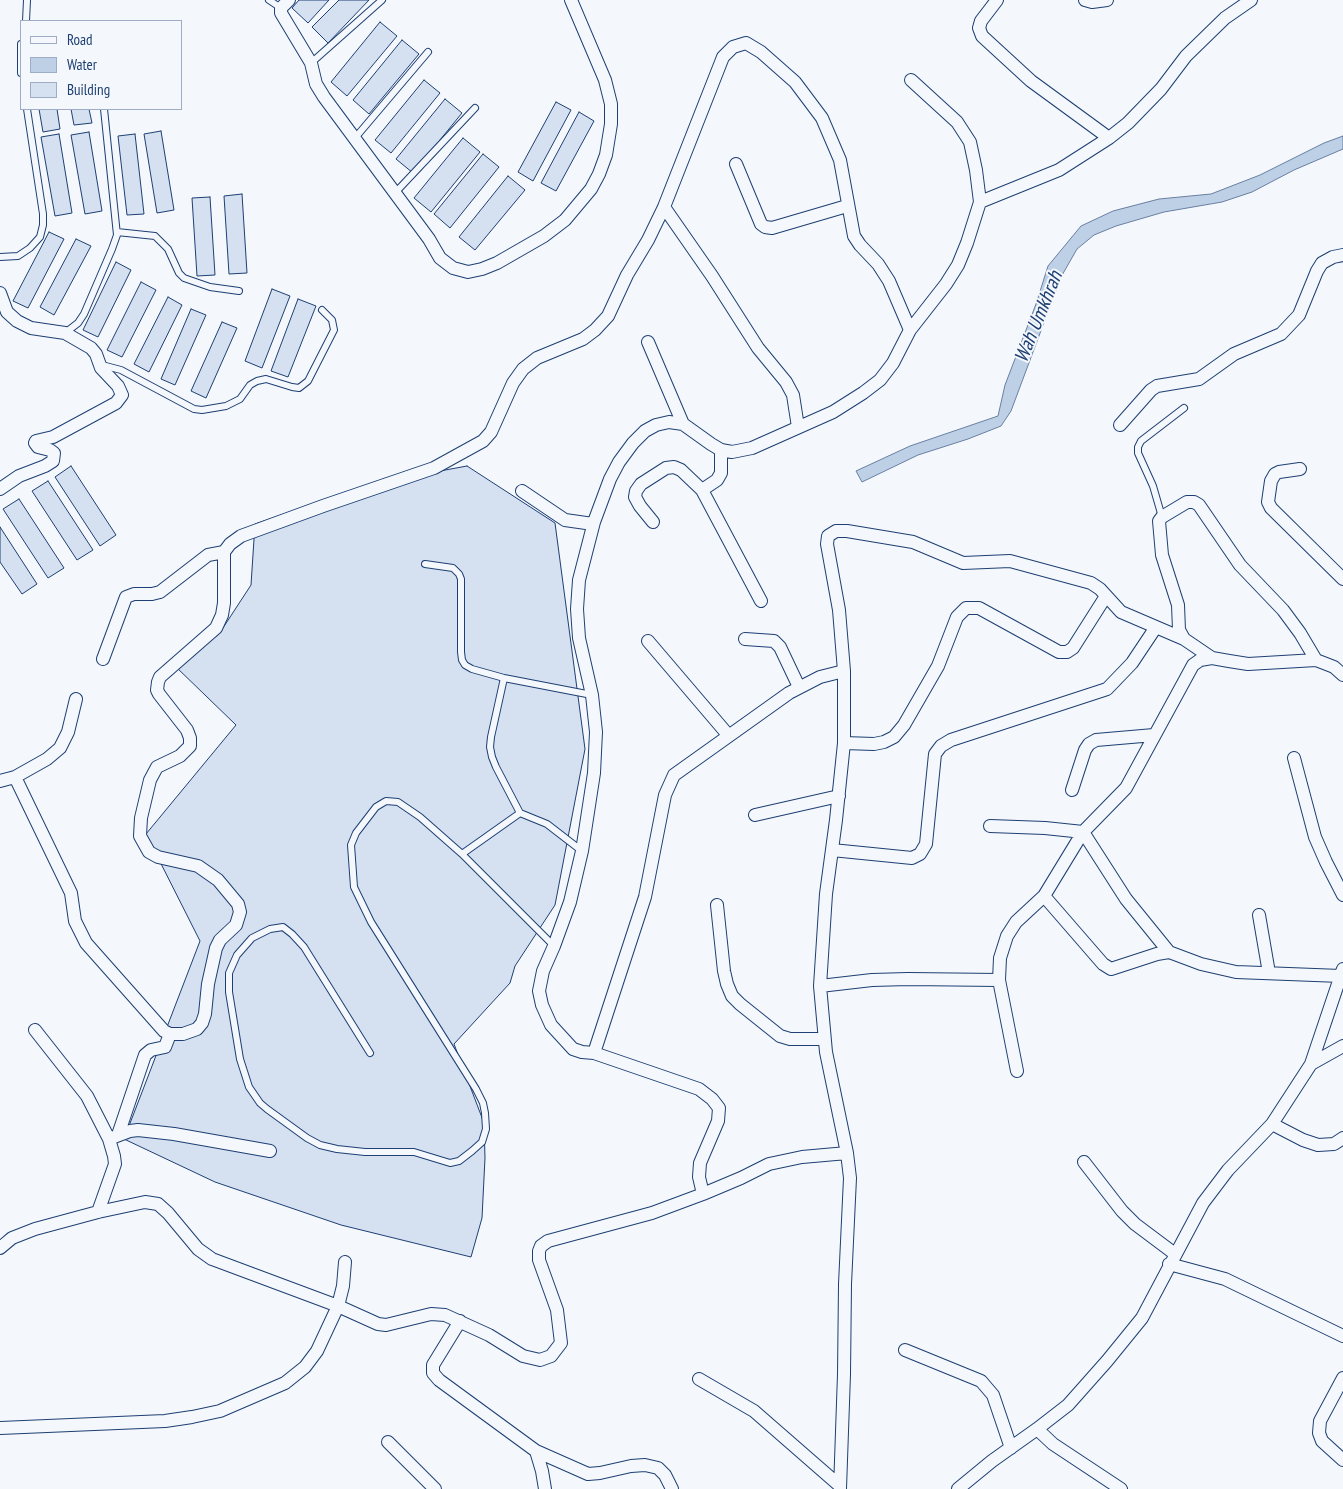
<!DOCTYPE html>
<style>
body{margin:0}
#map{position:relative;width:1343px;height:1489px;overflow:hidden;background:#f4f7fb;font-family:"PT Sans Narrow",sans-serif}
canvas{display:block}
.legend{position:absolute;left:20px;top:20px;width:162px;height:90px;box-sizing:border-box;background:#f4f7fb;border:1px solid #9eadc5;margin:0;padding:6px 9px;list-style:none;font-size:15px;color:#1d3f73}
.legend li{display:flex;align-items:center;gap:10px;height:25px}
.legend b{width:25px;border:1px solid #9eadc5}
</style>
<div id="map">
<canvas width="1343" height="1489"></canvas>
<ul class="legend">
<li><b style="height:6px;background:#f4f7fb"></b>Road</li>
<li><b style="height:14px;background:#bed0e5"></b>Water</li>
<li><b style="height:14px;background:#d5e0f0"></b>Building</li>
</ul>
</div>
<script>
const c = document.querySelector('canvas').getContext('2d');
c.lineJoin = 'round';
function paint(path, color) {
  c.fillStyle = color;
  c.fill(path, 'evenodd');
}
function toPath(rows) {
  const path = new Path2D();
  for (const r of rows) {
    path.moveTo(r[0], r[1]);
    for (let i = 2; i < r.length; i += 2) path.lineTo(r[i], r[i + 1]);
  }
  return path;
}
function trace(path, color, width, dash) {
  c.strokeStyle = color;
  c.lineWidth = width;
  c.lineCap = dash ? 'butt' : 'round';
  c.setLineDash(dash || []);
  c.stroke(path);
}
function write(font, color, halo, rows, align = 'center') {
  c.font = font + ' "PT Sans Narrow",sans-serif';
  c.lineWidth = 4;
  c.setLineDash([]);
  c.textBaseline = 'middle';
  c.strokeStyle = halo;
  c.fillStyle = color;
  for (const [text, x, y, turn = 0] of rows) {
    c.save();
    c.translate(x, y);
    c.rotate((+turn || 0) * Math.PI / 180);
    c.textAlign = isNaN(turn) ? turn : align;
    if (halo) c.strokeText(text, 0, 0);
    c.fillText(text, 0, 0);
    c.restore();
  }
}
const water = toPath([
 [1343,136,1343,149,1294,170,1252,192,1222,202,1164,212,1116,226,1094,235,1077,249,1061,277,1011,411,1001,426,968,439,918,455,862,482,856,471,910,446,998,416,1005,385,1036,304,1048,266,1081,226,1113,211,1159,199,1211,194,1260,175,1324,143,1343,136]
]);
paint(water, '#bed0e5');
trace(water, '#687fa3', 1);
const building = toPath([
 [299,0,329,0,308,23,292,8,299,0],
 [339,0,369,0,328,43,312,27,339,0],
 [380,22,397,36,347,96,331,82,380,22],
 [402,40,419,54,369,114,353,100,402,40],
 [424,80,440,93,391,153,375,140,424,80],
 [445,99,462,113,413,173,396,159,445,99],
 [556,102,571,110,533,181,518,172,556,102],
 [39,109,57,109,60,129,43,132,39,109],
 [71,109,89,109,92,123,74,125,71,109],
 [579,112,594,121,556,191,541,183,579,112],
 [161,131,174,210,157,213,144,134,161,131],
 [89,132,102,211,85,214,71,135,89,132],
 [59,134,72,213,55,216,41,137,59,134],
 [135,134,144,214,127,215,118,136,135,134],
 [463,138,480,152,431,212,414,198,463,138],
 [483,154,499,167,450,228,434,214,483,154],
 [508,176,525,190,475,250,459,237,508,176],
 [242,194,247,273,229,274,224,196,242,194],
 [210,197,215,275,197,276,192,198,210,197],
 [49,232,64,239,28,308,13,301,49,232],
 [76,239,91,246,54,315,40,307,76,239],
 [116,262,131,270,98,337,83,330,116,262],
 [141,282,156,290,122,357,107,350,141,282],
 [272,289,290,296,262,368,245,361,272,289],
 [168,297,182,305,149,372,134,364,168,297],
 [298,299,316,306,288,377,271,371,298,299],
 [191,309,206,315,175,385,161,379,191,309],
 [222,322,237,328,206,398,191,391,222,322],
 [71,466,116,535,100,546,55,477,71,466],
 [467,466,555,523,585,749,555,905,515,966,510,983,454,1044,484,1123,485,1158,482,1218,471,1257,341,1225,215,1182,124,1139,200,941,146,834,236,725,175,666,219,634,251,585,255,524,375,483,467,466],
 [48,481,93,550,77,560,32,491,48,481],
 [19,499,64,568,48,578,3,509,19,499],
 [0,527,37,584,22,594,0,562,0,527]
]);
paint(building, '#d5e0f0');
trace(building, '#1d3f73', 1);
const service = toPath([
 [269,0,281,8],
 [26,21,27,0],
 [21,44,21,73],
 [311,63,382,0],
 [355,138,428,52],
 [394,194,475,108],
 [117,232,155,236,168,249,179,273,184,278,210,287,239,291],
 [0,257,18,256,30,248,40,237,43,225,43,214,27,109],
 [65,333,78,323,84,314,112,249,117,235,104,109],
 [102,365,121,370,194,409,202,410,226,406,240,399,250,385,257,381,266,379,292,387,299,388,308,381,334,330,332,320,322,310],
 [1162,517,1153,486,1138,453,1138,447,1141,441,1184,408],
 [425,564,453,568,459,574,461,579,461,652,462,660,465,665,472,669,504,678,592,695],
 [504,678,491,737,490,747,492,757,496,767,520,813],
 [462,854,520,813,547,824,582,851],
 [370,1053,304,947,292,934,283,927,270,929,252,938,237,955,229,973,229,992,240,1059,249,1087,260,1103,267,1109,307,1138,320,1145,337,1149,365,1152,414,1152,450,1163,459,1161,472,1151,482,1142,486,1129,485,1113,483,1103,476,1089,371,922,354,887,351,845,356,833,376,807,386,801,398,802,420,817,462,854,554,946]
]);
const minor = toPath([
 [289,0,281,8,281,13,311,63,316,84,324,97,429,239,440,258,453,268,468,272,482,269,497,263,544,236,565,220,591,189,599,174,606,155,611,124,611,104,605,80,571,0],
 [997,0,981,21,979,28,982,36,1031,81,1109,138],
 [1085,0,1092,2,1107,0],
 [911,80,957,122,970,142,976,170,980,202],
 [736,164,761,224,765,227,772,228,847,206],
 [664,207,712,276,758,348,786,382,793,395,798,427],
 [0,293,7,312,17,321,31,328,65,333,91,348,96,354,101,368,118,386,122,395,116,403,53,437,36,441,35,443,38,447,50,450,54,453,53,461,45,466,19,476,0,489],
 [648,342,683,424],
 [1120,425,1151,390,1157,386,1199,379,1234,354,1281,334,1299,315,1317,271,1322,263,1333,257,1343,255],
 [1300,469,1279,472,1275,474,1271,481,1268,502,1271,508,1343,579],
 [702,490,717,480,721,473,721,450],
 [522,491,565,520,593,524],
 [653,522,640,506,635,497,636,491,641,484,666,468,674,467,681,470,702,490,761,601],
 [745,639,774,641,780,647,799,687],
 [648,641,729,736],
 [103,659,126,597,134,594,152,594,160,592,208,555,224,552],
 [1316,660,1300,633,1283,610,1240,565,1199,505,1194,502,1187,502,1162,517,1159,521,1162,555,1178,605,1179,630,1184,639,1212,658,1229,661,1248,664,1316,660,1334,667,1343,675],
 [844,743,874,744,884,742,894,737,904,725,938,666,957,617,966,608,979,608,1059,652,1067,652,1073,648,1106,596],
 [1294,758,1315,837,1326,862,1343,895],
 [15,777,71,893,75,921,86,943,164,1031,170,1034,183,1034,197,1029,202,1023,205,1014,208,984,216,948,220,940,236,925,240,912,238,904,218,880,198,866,158,857,149,852,140,836,141,818,150,780,157,767,180,756,190,746,190,738,187,730,159,694,157,690,158,682,160,677,216,628,222,615,224,603,224,552,230,544,241,536,323,506,434,468,483,441,491,432,513,383,523,369,537,358,583,339,595,330,608,316,627,275,648,240,664,207,723,57,733,47,746,43,761,52,795,82,822,118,840,160,854,236,860,245,878,264,889,281,910,330],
 [0,781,15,777,47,759,60,748,68,732,76,699],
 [1072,790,1085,750,1089,744,1096,740,1154,735],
 [755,815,839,796],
 [990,826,1045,828,1083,832,1126,899,1169,952],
 [832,850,912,858,920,854,926,844,935,754,941,746,951,740,1107,689,1132,663,1156,627],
 [1044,896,1103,964,1111,969,1157,954,1169,952,1201,964,1236,972,1341,976],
 [717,905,724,971,727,984,732,996,740,1004,780,1036,790,1039,824,1039],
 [1259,915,1269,973],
 [820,986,872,980,908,979,999,980],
 [35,1030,87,1096,109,1139,114,1156,115,1164,98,1212],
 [594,1053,645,897,665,795,674,775,789,693,820,677,844,671],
 [1311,1064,1343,1046],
 [1017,1071,999,980,1000,958,1007,936,1016,922,1044,896,1083,832,1126,788,1193,665,1200,660,1212,658],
 [1272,1124,1303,1140,1318,1145,1334,1144,1343,1138],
 [118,1135,145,1055,151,1050,165,1047,170,1034],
 [109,1139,130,1131,138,1130,174,1134,270,1151],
 [1084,1162,1122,1211,1135,1224,1175,1254],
 [703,1194,699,1177,700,1163,718,1121,719,1108,712,1099,699,1089,594,1053,582,1052,573,1049,551,1025,542,1005,539,991,543,971,554,946,570,902,582,851,594,773,596,732,592,695,579,638,577,609,579,580,594,522,610,479,619,462,633,443,645,431,656,425,669,422,683,424,711,444,721,450,732,452,752,448,833,412,863,393,880,380,893,363,910,330,946,284,958,265,967,243,980,202,1059,170,1109,138,1128,123,1161,89,1186,56,1225,18,1251,0],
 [0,1248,12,1238,35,1229,98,1212,145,1202,158,1204,168,1213,198,1249,212,1259,338,1306,378,1324,386,1325,431,1314,445,1315,489,1335,523,1356,540,1360,551,1356,561,1343,557,1310,539,1260,539,1251,541,1246,548,1241,652,1213,703,1194,741,1178,769,1164,802,1157,847,1153],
 [1169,1264,1225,1279,1343,1336],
 [460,1321,433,1365,433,1373,439,1380,536,1451,588,1474,600,1473,631,1466,645,1465,658,1468,665,1475,672,1489],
 [905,1350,981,1381,993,1395,1011,1448],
 [1343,1378,1320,1421,1319,1433,1322,1441,1343,1460],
 [699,1379,754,1411,840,1486],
 [0,1428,165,1421,192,1417,220,1411,285,1383,305,1367,317,1351,338,1306,343,1286,345,1262],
 [1037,1429,1053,1444,1121,1489],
 [388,1442,435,1489],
 [536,1451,542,1471,545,1489],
 [840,1489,844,1374,845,1284,850,1178,847,1153,826,1052,820,986,826,894,836,820,844,743,844,671,839,610,827,544,828,536,836,531,847,531,913,542,963,563,1010,561,1091,583,1100,589,1121,612,1184,639],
 [958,1489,992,1461,1037,1429,1068,1405,1107,1361,1142,1318,1203,1203,1228,1170,1272,1124,1311,1064,1343,969]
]);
trace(service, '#1d3f73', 8);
trace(minor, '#1d3f73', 14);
trace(service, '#f4f7fb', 6);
trace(minor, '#f4f7fb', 12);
write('italic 20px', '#1d3f73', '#f4f7fb', [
 ["Wah Umkhrah",1039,317,-68]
]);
</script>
